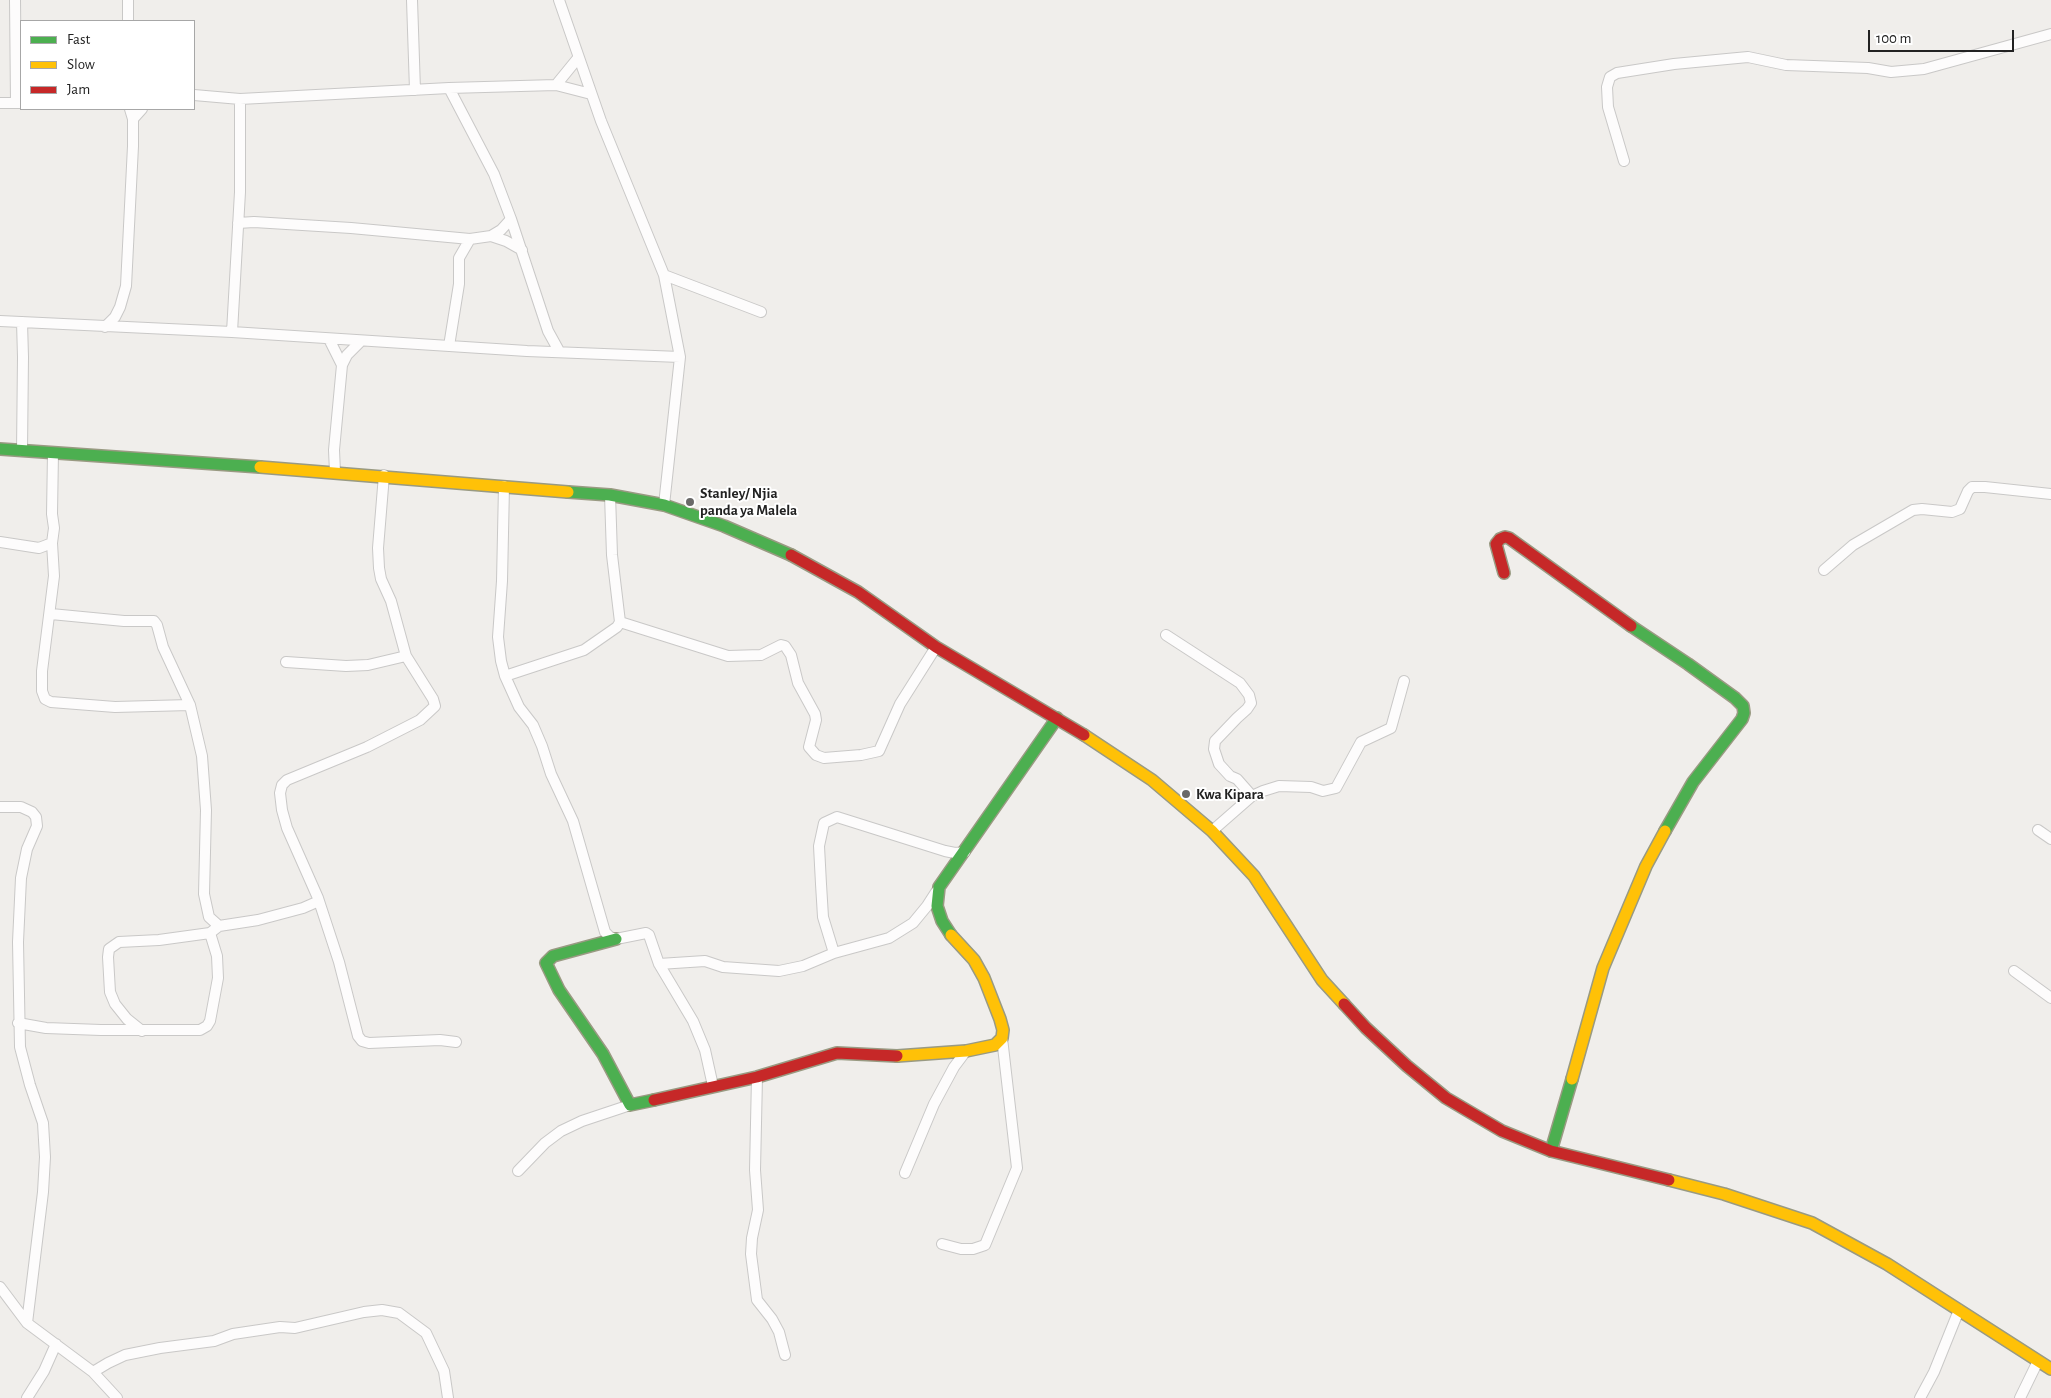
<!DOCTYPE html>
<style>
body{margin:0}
#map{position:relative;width:2051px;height:1398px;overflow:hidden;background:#f0eeeb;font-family:"Alegreya Sans",sans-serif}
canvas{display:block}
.legend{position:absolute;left:20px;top:20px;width:175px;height:90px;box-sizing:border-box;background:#fff;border:1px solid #a7a7a7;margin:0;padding:6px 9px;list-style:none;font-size:15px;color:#222}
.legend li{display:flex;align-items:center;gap:10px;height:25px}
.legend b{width:25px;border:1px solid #a7a7a7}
.scale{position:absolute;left:1868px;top:30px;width:146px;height:22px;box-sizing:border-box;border:2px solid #222;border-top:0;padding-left:6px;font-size:15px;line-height:18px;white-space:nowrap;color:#222;-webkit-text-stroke:4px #fff;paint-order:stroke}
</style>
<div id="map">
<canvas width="2051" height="1398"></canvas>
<ul class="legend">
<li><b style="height:6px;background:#4caf50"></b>Fast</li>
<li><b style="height:6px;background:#ffc107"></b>Slow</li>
<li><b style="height:6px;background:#c62828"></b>Jam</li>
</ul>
<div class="scale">100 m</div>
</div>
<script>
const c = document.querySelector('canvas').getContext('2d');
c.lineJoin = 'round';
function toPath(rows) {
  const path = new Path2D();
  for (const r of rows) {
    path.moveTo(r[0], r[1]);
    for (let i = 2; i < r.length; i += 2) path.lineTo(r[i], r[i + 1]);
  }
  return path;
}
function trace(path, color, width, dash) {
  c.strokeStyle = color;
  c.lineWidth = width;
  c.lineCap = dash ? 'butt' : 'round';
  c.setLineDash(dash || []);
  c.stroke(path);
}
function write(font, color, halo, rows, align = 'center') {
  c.font = font + ' "Alegreya Sans",sans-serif';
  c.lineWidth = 4;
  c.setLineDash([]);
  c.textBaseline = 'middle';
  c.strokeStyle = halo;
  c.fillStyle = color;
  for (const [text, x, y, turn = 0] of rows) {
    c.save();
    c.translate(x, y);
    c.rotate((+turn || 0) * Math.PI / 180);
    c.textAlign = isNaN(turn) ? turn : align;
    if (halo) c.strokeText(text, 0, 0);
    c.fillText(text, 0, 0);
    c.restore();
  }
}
const street = toPath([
 [15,0,16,103],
 [412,0,415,90],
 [559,0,601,121,664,275,680,357,664,505],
 [128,21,128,0],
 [556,85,578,58],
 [449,88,494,174,511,219,548,331,559,351],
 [194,95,240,99,449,88,556,85,591,94],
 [0,103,21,103],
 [133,119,142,109],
 [1624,161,1608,107,1607,87,1610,77,1617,73,1674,64,1748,57,1786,65,1868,68,1891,72,1924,69,2051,34],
 [238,223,254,222,351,228,470,239,491,236,501,230,511,219],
 [491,236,506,241,522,250],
 [664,275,761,312],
 [0,321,232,332,527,351,680,357],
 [22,322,23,357,22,451],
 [105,327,115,317,120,307,126,286,133,146,133,119,130,109],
 [232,332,240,192,240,99],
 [329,339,342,365],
 [449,346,459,284,459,258,470,239],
 [335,472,334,450,342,365,347,355,361,341],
 [384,475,378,548,379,568,381,579,391,601,406,656,433,699,435,706,420,720,367,747,287,780,282,785,280,793,282,810,287,828,318,898,339,962,358,1036,362,1041,369,1043,440,1040,456,1042],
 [504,486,502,581,498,637,501,661,505,676,519,707,533,725,542,746,551,774,573,821,605,932,610,937,616,939,646,933,649,935,659,964,693,1021,705,1050,713,1086],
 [0,542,39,548,52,543,54,528,52,514,53,453],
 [52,543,54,576,42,671,42,691,45,699,51,702,115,707,190,705],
 [1824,570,1853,545,1913,510,1922,509,1952,512,1960,509,1968,491,1972,487,1985,487,2051,494],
 [51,614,124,621,154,621,157,625,163,647,190,705,202,756,206,810,204,894,209,917,219,926],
 [620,622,728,656,761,655,781,645,785,646,791,655,798,683,815,714,816,720,809,747,816,755,824,758,861,755,879,751,900,704,936,647],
 [1166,635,1240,683,1249,695,1251,703,1247,709,1237,718,1215,741,1214,749,1219,764,1230,776,1237,779,1252,796],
 [286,662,346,666,368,665,406,656],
 [505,676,584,650,617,627,620,622,612,555,610,495],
 [0,807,21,807,32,812,36,817,37,826,27,849,21,878,18,942,20,1047,30,1085,43,1123,45,1157,43,1192,27,1323],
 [2038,830,2051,839],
 [1212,831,1252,796,1263,791,1279,786,1311,787,1323,791,1336,788,1361,742,1391,728,1404,681],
 [834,953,823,917,821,884,819,846,824,823,837,817,945,851,955,853,965,852],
 [659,964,705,961,723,967,779,971,803,966,834,953,889,938,913,923,927,906,936,892],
 [2014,971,2051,998],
 [18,1023,46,1028,101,1030,200,1030,207,1026,210,1021,218,978,217,956,210,933],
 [142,1031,127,1019,115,1004,110,992,108,957,109,949,119,942,159,940,210,933,219,926,258,920,303,908,319,901],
 [757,1077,755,1170,758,1210,752,1238,751,1254,757,1300,772,1319,779,1332,785,1355],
 [518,1171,545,1143,561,1131,582,1121,630,1105],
 [905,1173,934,1104,954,1067,966,1051],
 [942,1244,961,1249,973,1249,985,1245,1017,1168,1002,1038],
 [0,1287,27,1323,93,1372,117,1398],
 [93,1372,108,1363,125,1355,160,1348,214,1341,233,1334,280,1327,295,1328,364,1312,382,1310,399,1313,426,1333,444,1371,448,1398],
 [27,1398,44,1371,56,1344],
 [1920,1398,1934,1372,1959,1310],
 [2020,1398,2038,1361]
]);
const fast = toPath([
 [0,449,260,467],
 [568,492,610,495,664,505,724,526,791,555],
 [1631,626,1688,664,1735,698,1743,706,1744,713,1742,719,1693,782,1665,831],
 [951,935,942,921,937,906,939,887,1057,718],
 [616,939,553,956,546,963,559,990,603,1054,630,1105,654,1100],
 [1551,1151,1572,1079]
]);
const slow = toPath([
 [260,467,568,492],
 [1084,735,1152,780,1212,831,1254,876,1322,980,1344,1004],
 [897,1056,966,1051,995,1045,1002,1038,1003,1030,1000,1019,984,978,974,960,951,935],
 [1572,1079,1603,968,1646,866,1665,831],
 [1669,1180,1724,1194,1812,1223,1887,1264,2051,1369]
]);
const jam = toPath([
 [791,555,858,592,936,647,1084,735],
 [1504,573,1496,544,1500,539,1505,537,1509,538,1631,626],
 [1344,1004,1366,1028,1407,1066,1446,1098,1502,1131,1551,1151,1669,1180],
 [654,1100,757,1077,837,1053,897,1056]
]);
trace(street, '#c9c8c7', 12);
trace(fast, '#999a82', 14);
trace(slow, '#999a82', 14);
trace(jam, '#999a82', 14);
trace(street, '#fdfcfc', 10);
trace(fast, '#4caf50', 11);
trace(slow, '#ffc107', 11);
trace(jam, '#c62828', 11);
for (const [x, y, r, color] of [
 [690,502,5,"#6a6968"],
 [1186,794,5,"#6a6968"]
]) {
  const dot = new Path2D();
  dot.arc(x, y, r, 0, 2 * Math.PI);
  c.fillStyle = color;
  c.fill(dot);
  trace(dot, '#fff', 2);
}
write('bold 15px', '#222', '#fff', [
 ["Stanley/ Njia",700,493],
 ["panda ya Malela",700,510],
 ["Kwa Kipara",1196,794]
], 'left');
</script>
